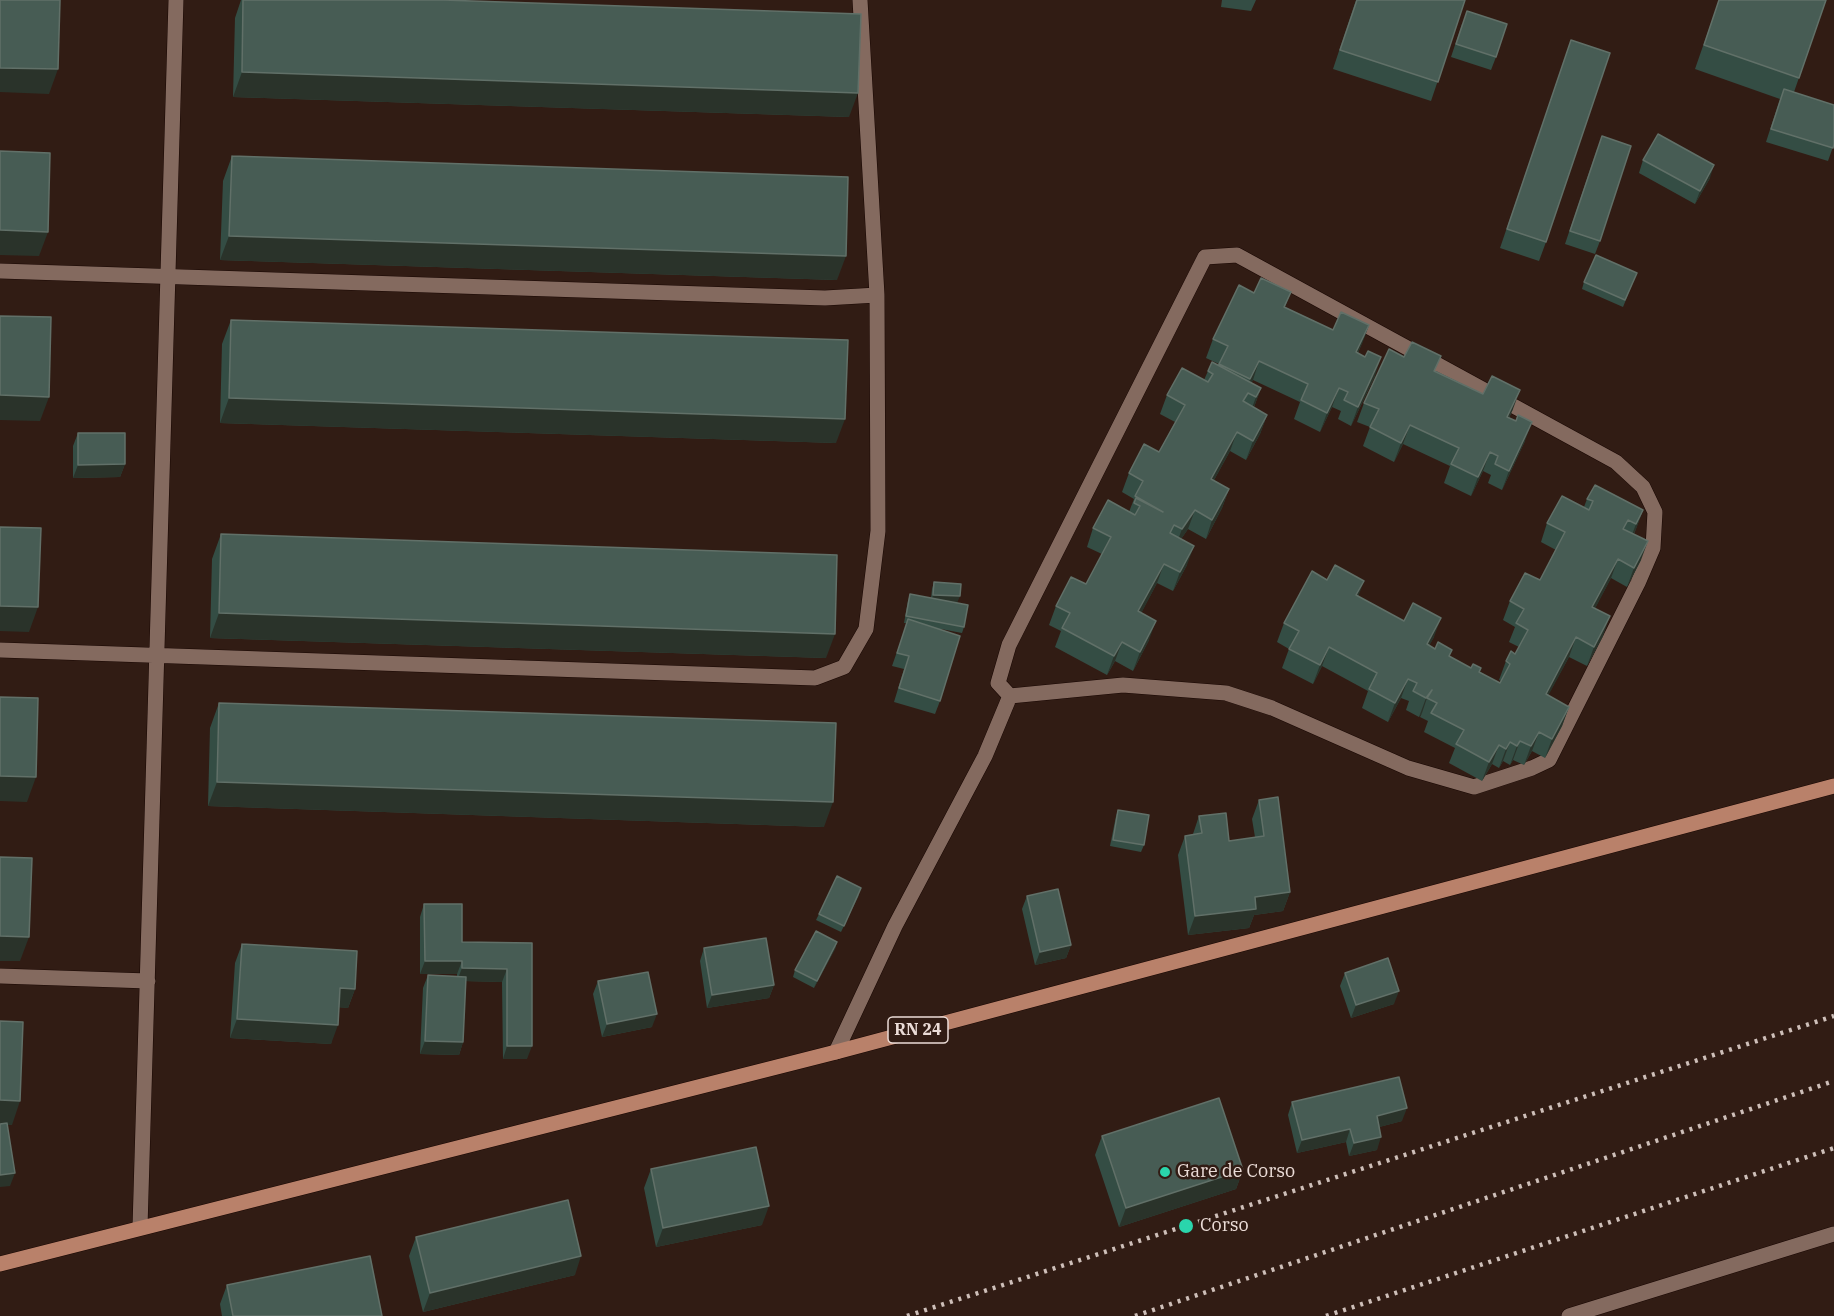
<!DOCTYPE html>
<style>
body{margin:0}
canvas{display:block;background:#311c14}
</style>
<canvas width="1834" height="1316"></canvas>
<script>
const c = document.querySelector('canvas').getContext('2d');
c.lineJoin = 'round';
function toPath(rows) {
  const path = new Path2D();
  for (const r of rows) {
    path.moveTo(r[0], r[1]);
    for (let i = 2; i < r.length; i += 2) path.lineTo(r[i], r[i + 1]);
  }
  return path;
}
function trace(path, color, width, dash) {
  c.strokeStyle = color;
  c.lineWidth = width;
  c.lineCap = dash ? 'butt' : 'round';
  c.setLineDash(dash || []);
  c.stroke(path);
}
function paint(path, color) {
  c.fillStyle = color;
  c.fill(path, 'evenodd');
}
function write(font, color, halo, rows, align = 'center') {
  c.font = font + ' "IBM Plex Serif",serif';
  c.lineWidth = 5;
  c.setLineDash([]);
  c.textBaseline = 'middle';
  c.strokeStyle = halo;
  c.fillStyle = color;
  for (const [text, x, y, turn = 0] of rows) {
    c.save();
    c.translate(x, y);
    c.rotate((+turn || 0) * Math.PI / 180);
    c.textAlign = isNaN(turn) ? turn : align;
    if (halo) c.strokeText(text, 0, 0);
    c.fillText(text, 0, 0);
    c.restore();
  }
}
const lane = toPath([
 [0,271,825,298,877,295],
 [0,650,815,678,844,667,866,629,878,531,877,295,860,0],
 [0,976,148,981],
 [140,1227,176,0]
]);
const street = toPath([
 [1237,255,1616,462,1643,487,1655,512,1653,548,1638,583,1549,760,1532,768,1474,787,1408,768,1272,708,1226,693,1123,685,1010,696,998,683,1009,645,1205,257,1237,255],
 [836,1052,895,926,985,756,1010,696]
]);
const secondary = toPath([
 [1569,1316,1834,1234]
]);
const primary = toPath([
 [0,1264,836,1052,1834,786]
]);
trace(lane, '#180602', 16);
trace(street, '#180602', 16);
trace(secondary, '#180602', 16);
trace(primary, '#180602', 16);
trace(lane, '#846a5f', 15);
trace(street, '#846a5f', 15);
trace(secondary, '#846a5f', 15);
trace(primary, '#b9816a', 15);
trace(toPath([
 [907,1316,1834,1016],
 [1135,1316,1834,1081],
 [1326,1316,1834,1148]
]), '#cebfb9', 4.5, [3, 6]);
paint(toPath([
 [241,0,443,0,849,117,233,97,235,18],
 [1222,0,1256,0,1251,11,1221,7],
 [1356,0,1465,0,1431,101,1333,69],
 [1719,0,1826,0,1794,92,1834,144,1828,161,1766,142,1780,99,1695,69],
 [1462,24,1496,57,1491,70,1451,57],
 [1571,40,1546,242,1539,261,1500,248],
 [1597,149,1600,241,1595,254,1565,244],
 [232,156,837,280,220,260,223,181],
 [1643,160,1710,178,1695,204,1639,173],
 [1634,280,1623,307,1582,289,1584,282],
 [1291,292,1285,307,1333,330,1369,325,1358,353,1375,376,1351,426,1338,419,1341,411,1332,407,1320,432,1294,419,1300,402,1253,380,1251,383,1261,388,1254,407,1267,415,1260,434,1246,460,1230,451,1214,480,1229,489,1222,508,1206,539,1188,529,1181,539,1187,565,1173,591,1157,583,1141,613,1149,640,1133,671,1115,661,1107,675,1055,647,1061,631,1049,625,1056,606,1086,584,1102,554,1087,547,1093,528,1129,512,1134,499,1122,492,1129,473,1159,452,1175,422,1160,414,1167,395,1204,380,1208,371,1218,365,1219,364,1206,358,1213,339,1254,293],
 [231,320,836,443,220,423,222,344],
 [1436,371,1513,409,1509,418,1525,441,1502,490,1488,483,1491,475,1483,471,1471,496,1444,483,1450,466,1403,444,1394,462,1363,446,1370,427,1357,422,1364,403],
 [78,433,125,464,120,477,73,478,73,446],
 [1587,499,1643,510,1634,534,1641,560,1627,587,1611,578,1595,608,1603,636,1587,666,1569,657,1548,695,1569,707,1562,726,1545,758,1532,751,1524,765,1513,760,1510,765,1503,761,1499,768,1492,764,1482,781,1449,763,1455,748,1424,732,1428,721,1420,717,1422,713,1419,717,1406,710,1409,701,1401,698,1388,722,1362,708,1368,691,1322,666,1313,684,1282,668,1289,649,1277,642,1284,623,1358,596,1434,637,1429,645,1471,668,1481,668,1480,672,1500,683,1501,681,1499,680,1506,661,1515,654,1519,647,1509,642,1515,627,1503,620,1510,601,1540,580,1556,550,1541,542,1547,523,1584,507],
 [221,534,826,658,210,638,212,559],
 [934,582,958,603,964,627,962,633,941,629,940,701,935,714,894,702,904,669,892,666,907,623,904,623,908,601,910,594,931,598,932,589],
 [219,703,824,827,208,806,210,728],
 [1259,800,1290,892,1283,911,1254,915,1249,928,1188,935,1178,855,1185,836,1193,834,1199,816,1229,841,1255,837,1252,819],
 [1118,810,1144,845,1141,852,1110,846,1116,816],
 [859,895,841,932,816,920,819,914],
 [1027,896,1071,945,1066,958,1035,965,1022,909],
 [424,904,462,942,532,943,527,1059,503,1059,502,982,466,981,463,1042,459,1055,420,1054,423,988,428,975,457,976,457,974,420,974,420,917],
 [837,942,835,949,814,988,793,977,795,970],
 [242,944,355,989,348,1008,339,1007,331,1044,230,1038,235,963],
 [704,948,774,985,769,998,707,1008,700,961],
 [1345,973,1394,1004,1351,1018,1340,986],
 [598,981,652,1027,602,1037,593,994],
 [1292,1102,1402,1121,1379,1127,1377,1150,1349,1156,1346,1142,1297,1153,1288,1115],
 [1102,1136,1243,1170,1236,1189,1119,1227,1095,1155],
 [651,1169,762,1225,656,1247,644,1188],
 [416,1237,575,1275,423,1312,409,1256],
 [227,1285,382,1316,222,1316,220,1304]
]), '#344d44');
paint(toPath([
 [0,68,58,69,49,94,0,92],
 [242,72,858,93,849,117,233,97],
 [1714,165,1710,178,1695,204,1700,191],
 [0,230,48,232,39,256,0,255],
 [229,236,846,256,837,280,220,260],
 [1369,325,1362,344,1349,371,1356,352],
 [1381,357,1375,376,1351,426,1358,407],
 [1259,361,1253,380,1244,398,1250,379],
 [1261,388,1254,407,1249,416,1256,397],
 [1339,388,1332,407,1320,432,1327,413],
 [1520,390,1513,409,1500,436,1507,417],
 [0,395,49,397,40,421,0,420],
 [229,398,845,419,836,443,220,423],
 [1267,415,1260,434,1246,460,1253,441],
 [1532,422,1525,441,1502,490,1509,471],
 [1410,425,1403,444,1394,462,1401,443],
 [1237,432,1230,451,1204,498,1211,479],
 [1490,452,1483,471,1471,496,1478,477],
 [125,464,120,477,73,478,78,465],
 [1229,489,1222,508,1206,539,1212,520],
 [1195,510,1188,529,1175,548,1182,529],
 [1643,510,1636,529,1629,543,1636,524],
 [1648,541,1641,560,1627,587,1634,568],
 [1194,546,1187,565,1173,591,1180,572],
 [1618,559,1611,578,1586,626,1592,607],
 [1164,564,1157,583,1132,631,1138,611],
 [1364,581,1357,600,1356,595],
 [933,595,960,596,957,603,931,602],
 [0,606,38,607,29,632,0,631],
 [219,613,835,634,826,658,210,638],
 [1610,616,1603,636,1587,666,1594,647],
 [1441,618,1434,637,1420,663,1427,644],
 [1156,621,1149,640,1133,671,1140,652],
 [1576,637,1569,657,1539,713,1546,694],
 [1122,642,1115,661,1107,675,1114,656],
 [1329,647,1322,666,1313,684,1320,665],
 [1408,679,1401,698,1388,722,1395,703],
 [1432,690,1427,698,1422,713,1419,717,1426,698],
 [1569,707,1562,726,1545,758,1552,739],
 [1539,732,1532,751,1524,765,1531,746],
 [1520,741,1513,760,1510,765,1517,746],
 [1510,742,1503,761,1499,768,1506,749],
 [1499,745,1492,764,1482,781,1489,762],
 [0,776,36,777,27,802,0,801],
 [217,782,833,802,824,827,208,806],
 [1290,892,1283,911,1254,915,1249,928,1188,935,1195,916,1255,897],
 [0,936,29,937,20,961,0,961],
 [837,942,835,949,814,988,817,981],
 [1071,945,1066,958,1035,965,1040,952],
 [425,961,462,961,457,974,420,974],
 [462,968,507,969,502,982,457,981],
 [774,985,769,998,707,1008,712,995],
 [340,988,355,989,348,1008,333,1007],
 [1399,991,1394,1004,1351,1018,1356,1005],
 [657,1014,652,1027,602,1037,607,1024],
 [237,1019,338,1025,331,1044,230,1038],
 [425,1041,463,1042,459,1055,420,1054],
 [507,1046,532,1046,527,1059,503,1059],
 [0,1100,20,1101,12,1125,0,1125],
 [1407,1108,1402,1121,1372,1129,1377,1116],
 [1350,1129,1346,1142,1297,1153,1302,1140],
 [1381,1137,1377,1150,1349,1156,1354,1143],
 [1243,1170,1236,1189,1119,1227,1126,1208],
 [15,1173,10,1186,0,1187,0,1175],
 [769,1206,762,1225,656,1247,663,1228],
 [581,1256,575,1275,423,1312,430,1293]
]), '#2a332a');
const building = toPath([
 [0,0,60,0,58,69,0,68,0,0],
 [243,0,443,0,861,14,858,93,242,72,243,0],
 [1357,0,1465,0,1438,82,1340,50,1357,0],
 [1719,0,1826,0,1799,78,1704,45,1719,0],
 [1467,11,1507,24,1496,57,1456,44,1467,11],
 [1571,40,1610,53,1546,242,1507,229,1571,40],
 [1784,89,1834,105,1834,144,1833,148,1771,129,1784,89],
 [1658,134,1714,165,1700,191,1643,160,1658,134],
 [1602,136,1631,146,1600,241,1570,231,1602,136],
 [0,151,50,153,48,232,0,230,0,151],
 [232,156,848,177,846,256,229,236,232,156],
 [1596,255,1637,273,1625,300,1584,282,1596,255],
 [1261,278,1291,292,1284,307,1333,330,1341,312,1369,325,1356,352,1365,357,1368,351,1381,357,1358,407,1344,400,1348,392,1339,388,1327,413,1301,400,1308,384,1259,361,1250,379,1219,364,1228,346,1213,339,1239,285,1254,293,1261,278],
 [0,316,51,317,49,397,0,395,0,316],
 [231,320,848,340,845,419,229,398,231,320],
 [1412,342,1441,356,1434,371,1483,394,1492,376,1520,390,1507,417,1516,421,1518,415,1532,422,1509,471,1495,464,1498,456,1490,452,1478,477,1451,464,1459,448,1410,425,1401,443,1370,427,1379,409,1364,403,1389,349,1404,357,1412,342],
 [1212,362,1261,388,1256,397,1248,393,1243,401,1267,415,1253,441,1237,432,1211,479,1229,489,1212,520,1195,510,1182,529,1174,525,1170,533,1194,546,1180,572,1164,564,1138,611,1156,621,1140,652,1122,642,1114,656,1062,628,1070,613,1056,606,1071,577,1086,584,1111,537,1093,528,1108,500,1135,515,1140,506,1134,503,1136,498,1163,512,1135,496,1143,481,1129,473,1144,444,1159,452,1185,405,1167,395,1182,368,1208,382,1213,374,1208,371,1212,362],
 [78,433,125,433,125,464,78,465,78,433],
 [1595,485,1643,510,1636,524,1628,520,1623,529,1648,541,1634,568,1618,559,1592,607,1610,616,1594,647,1576,637,1546,694,1569,707,1552,739,1539,732,1531,746,1520,741,1517,746,1510,742,1506,749,1499,745,1489,762,1456,744,1464,730,1431,713,1437,703,1427,698,1432,690,1426,698,1413,691,1417,683,1408,679,1395,703,1369,689,1377,673,1329,647,1320,665,1289,649,1299,631,1284,623,1312,571,1327,580,1335,565,1364,581,1356,595,1404,621,1413,603,1441,618,1427,644,1435,649,1438,642,1452,650,1449,656,1471,668,1473,664,1481,668,1479,672,1500,683,1510,664,1506,661,1511,651,1515,654,1528,630,1516,623,1524,609,1510,601,1525,573,1540,580,1565,532,1547,523,1562,496,1589,510,1593,501,1587,499,1595,485],
 [0,527,41,528,38,607,0,606,0,527],
 [221,534,837,555,835,634,219,613,221,534],
 [934,582,961,584,960,596,933,595,934,582],
 [910,594,968,605,964,627,906,616,910,594],
 [908,619,960,636,940,701,899,688,909,656,897,653,908,619],
 [0,697,38,698,36,777,0,776,0,697],
 [219,703,836,723,833,802,217,782,219,703],
 [1278,797,1290,892,1255,897,1256,909,1195,916,1185,836,1202,833,1199,816,1226,813,1229,841,1264,836,1259,800,1278,797],
 [1118,810,1149,815,1144,845,1113,840,1118,810],
 [0,857,32,858,29,937,0,936,0,857],
 [837,876,861,888,844,926,819,914,837,876],
 [1058,889,1071,945,1040,952,1027,896,1058,889],
 [424,904,462,904,462,942,532,943,532,1046,507,1046,507,969,462,968,462,961,425,961,424,904],
 [816,931,837,942,817,981,795,970,816,931],
 [766,938,774,985,712,995,704,948,766,938],
 [242,944,357,951,355,989,340,988,338,1025,237,1019,242,944],
 [1388,958,1399,991,1356,1005,1345,973,1388,958],
 [648,972,657,1014,607,1024,598,981,648,972],
 [428,975,466,977,463,1042,425,1041,428,975],
 [0,1021,23,1022,20,1101,0,1100,0,1021],
 [1399,1077,1407,1108,1377,1116,1381,1137,1354,1143,1350,1129,1302,1140,1292,1102,1399,1077],
 [1219,1098,1243,1170,1126,1208,1102,1136,1219,1098],
 [7,1123,15,1173,0,1175,0,1124,7,1123],
 [756,1147,769,1206,663,1228,651,1169,756,1147],
 [568,1200,581,1256,430,1293,416,1237,568,1200],
 [370,1256,382,1316,233,1316,227,1285,370,1256]
]);
paint(building, '#475c54');
trace(building, '#617068', 1.5);
for (const [x, y, r, color] of [
 [1165,1172,6,"#2ad5ac"],
 [1186,1226,8,"#2ad5ac"]
]) {
  const dot = new Path2D();
  dot.arc(x, y, r, 0, 2 * Math.PI);
  c.fillStyle = color;
  c.fill(dot);
  trace(dot, '#311c14', 2);
}
for (const [x, y, w] of [
 [918,1030,60]
]) {
  const box = new Path2D();
  box.roundRect(x - w / 2, y - 13, w, 26, 4.5);
  c.fillStyle = '#311c14';
  c.fill(box);
  trace(box, '#ebdcd7', 1.5);
}
write('bold 16px', '#ebdcd7', null, [
 ["RN 24",918,1030]
]);
write('18px', '#ebdcd7', '#311c14', [
 ["Gare de Corso",1177,1172],
 ["Corso",1200,1226]
], 'left');
</script>
